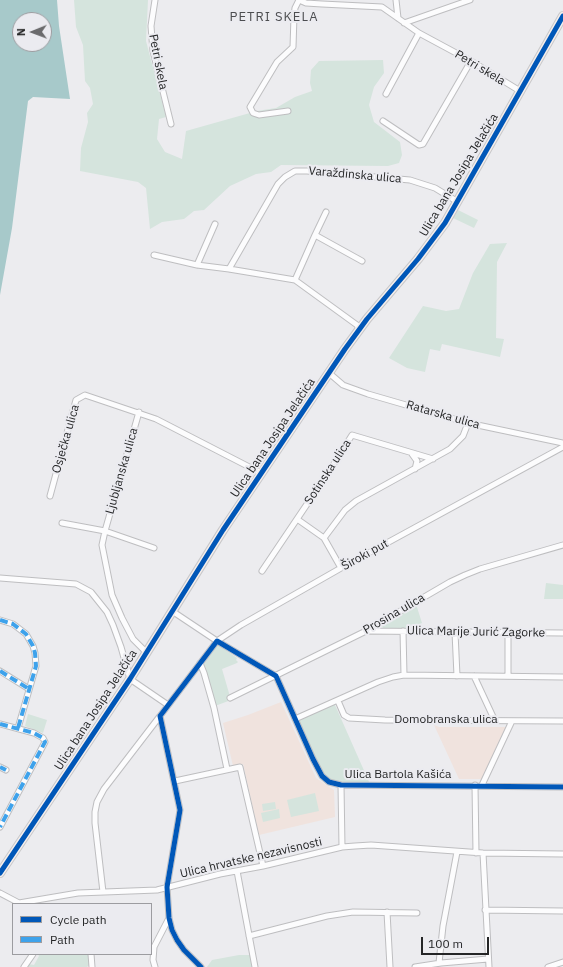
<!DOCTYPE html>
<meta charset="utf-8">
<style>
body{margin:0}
#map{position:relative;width:563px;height:967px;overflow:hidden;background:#ececef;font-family:"IBM Plex Sans",sans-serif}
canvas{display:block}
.legend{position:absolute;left:12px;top:903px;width:140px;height:52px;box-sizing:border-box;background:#ebebf0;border:1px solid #9c9ca0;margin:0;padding:5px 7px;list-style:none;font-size:12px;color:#252627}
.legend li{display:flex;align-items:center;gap:8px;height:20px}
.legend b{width:20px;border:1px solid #9c9ca0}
.north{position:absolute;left:12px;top:12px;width:40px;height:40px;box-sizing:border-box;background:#ebebf0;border:1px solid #9c9ca0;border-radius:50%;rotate:269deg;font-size:11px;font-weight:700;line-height:16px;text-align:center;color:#252627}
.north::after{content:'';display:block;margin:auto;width:14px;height:18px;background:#6b6b6d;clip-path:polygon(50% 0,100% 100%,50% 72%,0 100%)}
.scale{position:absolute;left:421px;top:937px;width:68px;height:18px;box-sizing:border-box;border:2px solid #252627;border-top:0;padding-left:5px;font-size:12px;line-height:14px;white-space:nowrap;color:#252627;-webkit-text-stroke:3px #ebebf0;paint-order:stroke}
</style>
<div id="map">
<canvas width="563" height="967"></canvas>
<ul class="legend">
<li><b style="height:5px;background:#0057b8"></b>Cycle path</li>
<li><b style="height:5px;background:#3ea2eb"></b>Path</li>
</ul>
<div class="north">N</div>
<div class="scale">100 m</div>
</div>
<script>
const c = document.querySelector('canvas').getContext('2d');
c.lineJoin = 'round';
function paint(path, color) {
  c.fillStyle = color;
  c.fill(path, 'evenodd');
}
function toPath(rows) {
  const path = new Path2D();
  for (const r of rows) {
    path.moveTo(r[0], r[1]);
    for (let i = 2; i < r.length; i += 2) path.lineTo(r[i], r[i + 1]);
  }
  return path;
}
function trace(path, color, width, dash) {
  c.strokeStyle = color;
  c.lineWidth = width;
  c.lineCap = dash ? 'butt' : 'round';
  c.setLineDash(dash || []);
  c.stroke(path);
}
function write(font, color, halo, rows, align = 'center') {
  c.font = font + ' "IBM Plex Sans",sans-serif';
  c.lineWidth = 4;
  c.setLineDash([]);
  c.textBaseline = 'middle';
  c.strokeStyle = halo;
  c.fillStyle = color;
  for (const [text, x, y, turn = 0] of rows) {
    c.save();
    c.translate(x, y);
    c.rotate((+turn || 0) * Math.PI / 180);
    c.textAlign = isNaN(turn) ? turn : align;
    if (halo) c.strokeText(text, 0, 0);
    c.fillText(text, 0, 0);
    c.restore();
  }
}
paint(toPath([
 [281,702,316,778,334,790,335,817,259,835,243,764,233,766,223,723,248,715],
 [434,725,439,727,507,727,484,779,459,779]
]), '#f0e3de');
paint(toPath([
 [74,0,148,0,146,41,166,117,159,119,157,139,165,152,182,159,186,131,257,111,276,108,295,97,312,91,310,83,311,70,319,61,383,60,384,73,374,87,369,105,374,122,400,142,402,155,399,163,388,166,281,165,271,172,256,174,230,186,204,210,194,211,184,219,162,222,150,229,146,188,138,182,80,171,81,148,88,122,87,113,93,104,90,88,85,81,83,45,76,27],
 [458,210,478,220,474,228,453,218],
 [507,243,497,262,496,338,504,339,500,357,442,344,440,351,430,349,425,372,407,368,389,358,423,306,446,311,459,309,473,273,490,244],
 [546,583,563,585,563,599,544,599],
 [416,604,422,623,418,625,416,629,383,629,382,624],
 [217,646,220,646,237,658,236,660,238,662,237,663,222,669,231,700,215,706,203,665],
 [332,705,335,705,370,784,337,783,329,780,323,774,298,721],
 [28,714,47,720,43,733,25,726],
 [315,793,319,811,291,817,287,800],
 [275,802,276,809,263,811,262,804],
 [279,809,280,818,263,822,261,813],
 [38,954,88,954,90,964,87,967,27,967,29,964,34,965,39,956],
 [239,955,250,955,252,967,207,967,212,960]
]), '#d5e4dd');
paint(toPath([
 [0,0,57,0,59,26,70,99,33,97,28,101,12,228,0,295],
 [20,20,44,20,44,44,20,44]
]), '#a7c9ca');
const street = toPath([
 [155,0,151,26,153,51,171,124],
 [299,0,306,3,322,4,382,7,419,33,471,61,520,91],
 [396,0,398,18],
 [404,23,470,0],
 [386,94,419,33],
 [288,111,259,115,253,113,250,107,277,62,293,47,294,16,295,8,299,0],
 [383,121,419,145,423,144,471,61],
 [315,235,326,212],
 [154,255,197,265,229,269,295,280,357,325,359,329],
 [197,265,215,224],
 [229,269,278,184,285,177,295,171,307,171,410,180,435,188,458,202],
 [295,280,315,235,362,261],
 [329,373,343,385,368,394,468,423,563,443],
 [139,412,105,531,102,545,112,595,122,618,133,639,146,652],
 [412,454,417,461,415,469],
 [50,496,76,400,85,395,156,419,261,473],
 [297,519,324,538,341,568],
 [62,523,105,531,154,548],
 [324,538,345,510,356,501,450,449,463,436,468,423],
 [262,571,330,470,352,435,433,459],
 [0,578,76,584,91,592,107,612,113,625,121,647,130,679,168,705],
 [172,611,217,641,241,625,341,568,563,447],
 [0,620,13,624,26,634,33,646,35,653,36,666,18,728],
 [367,631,563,633],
 [403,631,404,675],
 [455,632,457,676],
 [200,663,204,673,214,708,227,769],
 [0,671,29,689],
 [474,676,495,721],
 [508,676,508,633],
 [230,698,366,631,450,582,465,575,480,569,563,545],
 [338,701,344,715,349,718,385,720,563,721],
 [295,719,378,682,393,677,404,675,563,677],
 [0,724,34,733,43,738,45,742,0,827],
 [0,767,6,770],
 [175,781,240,767,263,866],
 [341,785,342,847],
 [475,785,476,853],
 [482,785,512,721],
 [483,853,489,967],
 [237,871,255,967],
 [103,892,95,823,95,812,97,802,104,789,160,716],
 [0,893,19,903,78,893,157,890,220,874,263,866,342,847,355,846,371,845,483,853,563,854],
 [485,910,563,911],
 [387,912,390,967],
 [249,936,327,916,353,912,417,913],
 [91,954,92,967],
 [439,963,443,926,457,852],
 [24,967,33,954],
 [155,967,153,960,154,947,169,918],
 [201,967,184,950,177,940,172,930,169,918,167,887,180,810,160,716,217,641,276,676,313,759,322,776,329,782,341,785,563,787],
 [415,967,441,963,488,959],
 [548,967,563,962]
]);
const primary = toPath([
 [0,873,130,679,223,530,345,349,367,319,418,259,445,223,563,16]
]);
trace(street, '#bebec0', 7);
trace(primary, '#c8c8ca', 10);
trace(street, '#fcfcfd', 5);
trace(primary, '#f4eeec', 8);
trace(toPath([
 [0,620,13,624,26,634,33,646,35,653,36,666,18,728],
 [0,671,29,689],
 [0,724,34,733,43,738,45,742,0,827],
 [0,767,6,770]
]), '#3ea2eb', 4, [8, 4]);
trace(toPath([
 [0,873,130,679,223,530,345,349,367,319,418,259,445,223,563,16],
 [201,967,184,950,177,940,172,930,169,918,167,887,180,810,160,716,217,641,276,676,313,759,322,776,329,782,341,785,563,787]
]), '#0057b8', 5);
write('12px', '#252627', '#ebebf0', [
 ["Petri skela",158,62,79],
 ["Petri skela",480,68,31],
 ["Varaždinska ulica",355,175,5],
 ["Ulica bana Josipa Jelačića",459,175,-59],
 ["Ratarska ulica",443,415,16],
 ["Ulica bana Josipa Jelačića",273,438,-56],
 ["Osječka ulica",66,439,-74],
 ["Ljubljanska ulica",122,471,-74],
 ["Sotinska ulica",328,472,-57],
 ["Široki put",365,555,-29],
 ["Prosina ulica",394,614,-30],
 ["Ulica Marije Jurić Zagorke",476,632,1],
 ["Ulica bana Josipa Jelačića",96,710,-57],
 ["Domobranska ulica",446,720],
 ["Ulica Bartola Kašića",398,775],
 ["Ulica hrvatske nezavisnosti",251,858,-13]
]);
c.letterSpacing = '1px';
write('13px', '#4c4d50', '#ebebf0', [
 ["PETRI SKELA",274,17]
]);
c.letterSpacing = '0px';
</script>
